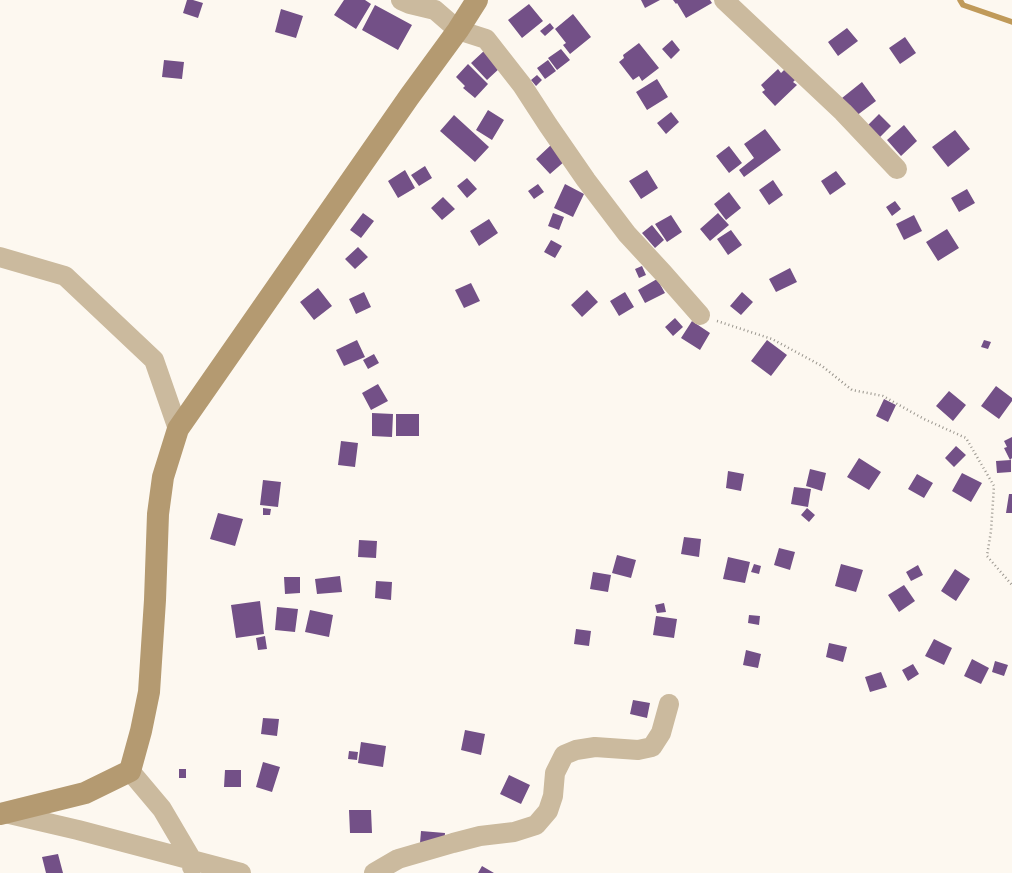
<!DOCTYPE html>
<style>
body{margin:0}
canvas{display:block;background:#fdf8f0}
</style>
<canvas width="1012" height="873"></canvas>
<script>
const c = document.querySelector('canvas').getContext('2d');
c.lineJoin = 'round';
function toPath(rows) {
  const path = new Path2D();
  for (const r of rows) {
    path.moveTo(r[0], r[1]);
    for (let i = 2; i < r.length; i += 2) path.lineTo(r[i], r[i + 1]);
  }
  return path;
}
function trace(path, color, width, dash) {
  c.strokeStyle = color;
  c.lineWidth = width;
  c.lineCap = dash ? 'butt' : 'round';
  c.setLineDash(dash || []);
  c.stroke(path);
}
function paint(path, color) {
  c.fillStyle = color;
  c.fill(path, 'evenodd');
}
trace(toPath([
 [960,0,963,5,1012,22]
]), '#c09a59', 5.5);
paint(toPath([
 [187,0,193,0,203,3,198,18,183,13],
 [344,0,365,0,371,4,356,29,334,15],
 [641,0,660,0,645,8],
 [673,0,710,0,712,3,686,18,677,3,676,4],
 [529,4,543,21,522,38,508,20],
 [375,5,412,25,398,50,362,30],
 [281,9,303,16,296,38,275,32],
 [573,14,591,37,570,54,563,45,566,43,555,29],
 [550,23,554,28,545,36,540,31],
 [847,28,858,41,838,56,828,42],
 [905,37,916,53,900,64,889,48],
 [672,40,680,50,671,59,662,49],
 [639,43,659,68,642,81,639,76,633,80,619,62,624,58,623,55],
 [561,49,570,60,557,70,548,58],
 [485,50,501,67,487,80,471,63],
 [164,60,184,62,182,79,162,77],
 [548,60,556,71,545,79,537,68],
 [468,64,488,84,475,98,463,88,465,86,456,77],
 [788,66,798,77,793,82,797,85,775,106,762,92,765,90,761,85,778,69,781,73],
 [537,75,542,80,536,86,531,80],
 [657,79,668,97,647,110,636,92],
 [862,82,876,101,856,116,842,98],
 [488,110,504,120,492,140,476,130],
 [671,112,679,122,666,134,657,123],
 [879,114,891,126,876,141,864,129],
 [454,115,489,147,475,162,440,131],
 [904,125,917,141,901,156,887,140],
 [765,129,781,150,744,177,739,170,754,158,744,144],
 [955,130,970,149,948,167,932,147],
 [551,145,565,161,550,174,536,159],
 [729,146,742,163,729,173,716,156],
 [425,166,432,178,419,186,411,175],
 [405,170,415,188,398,198,388,181],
 [647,170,658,188,641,199,629,181],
 [836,171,846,184,830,195,821,181],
 [467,178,477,189,467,198,457,186],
 [773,180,783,195,769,205,759,190],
 [538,184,544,192,534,199,528,191],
 [565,184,584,194,573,217,554,208],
 [967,189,975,203,959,212,951,198],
 [729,192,741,208,726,220,714,204],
 [443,197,455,209,442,220,431,208],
 [895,201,901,209,892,216,886,207],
 [363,213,374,221,361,238,350,230],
 [553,213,564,217,559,230,548,226],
 [718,213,729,225,710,241,700,229],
 [671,215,682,232,667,242,655,224],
 [914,215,922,231,904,240,896,224],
 [489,219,498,233,479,246,470,231],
 [652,225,664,240,655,248,642,233],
 [947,229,959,248,938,261,926,242],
 [731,230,742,245,728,255,717,239],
 [551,240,562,246,555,258,544,252],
 [358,247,368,257,355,269,345,259],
 [642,266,646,275,639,278,635,269],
 [790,268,797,282,776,292,769,279],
 [657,279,665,293,645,303,638,290],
 [471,283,480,301,464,308,455,290],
 [318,288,332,306,314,320,300,302],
 [587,290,598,302,582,317,571,305],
 [364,292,371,307,356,314,349,299],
 [625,292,634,307,619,316,610,301],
 [742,292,753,302,741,315,730,306],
 [675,318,683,327,673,336,665,327],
 [692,321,710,333,700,350,681,338],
 [357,340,365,357,344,366,336,350],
 [767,340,787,355,771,376,751,361],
 [984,340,991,342,988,349,981,347],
 [374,354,379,363,368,369,363,360],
 [378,384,388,401,371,410,362,393],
 [996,386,1012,398,1012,401,999,419,981,406],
 [949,391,966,405,953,421,936,406],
 [884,399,896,405,888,422,876,416],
 [372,413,393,414,392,437,372,436],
 [396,414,419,414,419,436,396,436],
 [1012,437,1012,458,1010,460,1004,448,1007,447,1004,441],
 [341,441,358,443,355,467,338,465],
 [956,446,966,455,954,467,945,458],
 [859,458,881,472,869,490,847,477],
 [1011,460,1011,472,997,473,996,461],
 [810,469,826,473,822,491,806,486],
 [728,471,744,474,741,491,726,488],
 [962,473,982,483,971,502,952,491],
 [917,474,933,483,924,498,908,489],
 [263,480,281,482,278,507,260,505],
 [794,487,811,489,808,507,791,504],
 [1009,494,1012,494,1012,513,1006,513],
 [263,508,271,509,270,515,263,515],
 [807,508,815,515,809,522,801,515],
 [218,513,243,519,235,546,210,539],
 [684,537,701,539,699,557,681,554],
 [359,540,377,541,376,558,358,557],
 [779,548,795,552,790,570,774,565],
 [617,555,636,560,631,578,612,573],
 [728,557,750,562,745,583,723,579],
 [754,564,761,566,759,574,751,572],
 [841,564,863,570,856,592,835,586],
 [918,565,923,575,911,581,906,572],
 [955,569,970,579,956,601,941,591],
 [593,572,611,575,608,592,590,589],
 [340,576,342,592,317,594,315,579],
 [284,577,300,577,300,593,285,594],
 [376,581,392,582,391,600,375,598],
 [904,585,915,601,899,612,888,595],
 [260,601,264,634,236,638,231,605],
 [664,603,666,612,657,613,655,605],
 [277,607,298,609,295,632,275,630],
 [310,610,333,615,329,637,305,632],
 [749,615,760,616,759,625,748,623],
 [656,616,677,619,674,638,653,635],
 [576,629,591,631,589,646,574,644],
 [265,636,267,649,258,650,256,638],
 [934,639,952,648,944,665,925,656],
 [829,643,847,647,843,662,826,657],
 [746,650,761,654,758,668,743,665],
 [972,659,989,668,981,684,964,676],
 [995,661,1008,665,1004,676,992,672],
 [913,664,919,674,908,681,902,670],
 [881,672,887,687,870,692,865,677],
 [633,700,650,703,647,718,630,714],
 [263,718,279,719,277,736,261,734],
 [465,730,485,734,481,755,461,750],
 [361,742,386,746,383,767,358,763],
 [349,751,358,752,357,760,348,759],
 [263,762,280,767,272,792,256,787],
 [179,769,186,769,186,778,179,778],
 [225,770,241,770,241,787,224,787],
 [509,775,530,785,521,804,500,794],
 [349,810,371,810,372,833,350,833],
 [421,831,445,833,444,845,420,843],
 [58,854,63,873,46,873,42,857],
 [482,866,494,873,478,873]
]), '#735087');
trace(toPath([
 [717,321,772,339,822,366,852,390,883,396,924,419,966,438,994,486,991,531,987,556,1012,585]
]), '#99958d', 2.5, [1, 3]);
trace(toPath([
 [401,0,410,4,435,10,458,30,486,39,522,85,548,125,586,180,627,234,664,274,700,315],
 [724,0,843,112,897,169],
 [0,257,65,276,154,360,178,429],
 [130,771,162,809,192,860,192,867],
 [5,813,78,830,241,873],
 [374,873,398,859,453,843,480,836,514,832,536,825,548,811,553,796,555,773,564,755,576,750,595,747,638,750,652,747,661,733,669,704]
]), '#cbba9e', 20);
trace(toPath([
 [0,814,85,793,130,771,141,731,149,692,155,600,158,514,163,477,178,429,409,97,458,30,477,0]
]), '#b49a71', 22);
</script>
